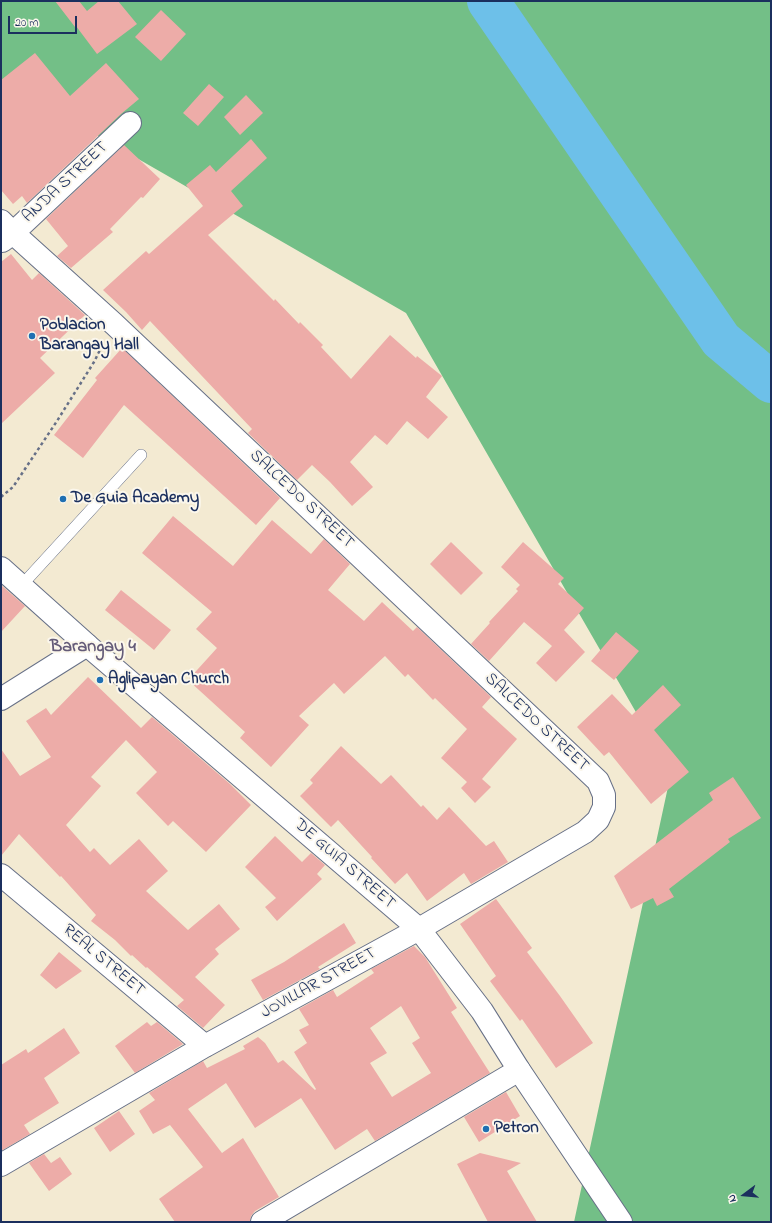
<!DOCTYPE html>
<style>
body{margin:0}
#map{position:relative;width:772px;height:1223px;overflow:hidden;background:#f3ead2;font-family:"Indie Flower",sans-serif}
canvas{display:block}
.frame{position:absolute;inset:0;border:2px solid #1b2f5e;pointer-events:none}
.north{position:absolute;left:724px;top:1175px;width:40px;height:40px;-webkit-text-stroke:3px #fbf7ec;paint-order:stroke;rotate:254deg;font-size:11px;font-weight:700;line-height:16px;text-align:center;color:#1b2f5e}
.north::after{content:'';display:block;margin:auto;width:14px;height:18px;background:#1b2f5e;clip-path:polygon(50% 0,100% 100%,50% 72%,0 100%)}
.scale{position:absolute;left:8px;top:16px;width:69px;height:18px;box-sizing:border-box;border:2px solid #1b2f5e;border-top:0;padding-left:5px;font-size:12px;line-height:14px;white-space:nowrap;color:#1b2f5e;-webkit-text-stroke:3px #fbf7ec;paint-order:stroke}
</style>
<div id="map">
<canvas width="772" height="1223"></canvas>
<div class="frame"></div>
<div class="north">N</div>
<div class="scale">20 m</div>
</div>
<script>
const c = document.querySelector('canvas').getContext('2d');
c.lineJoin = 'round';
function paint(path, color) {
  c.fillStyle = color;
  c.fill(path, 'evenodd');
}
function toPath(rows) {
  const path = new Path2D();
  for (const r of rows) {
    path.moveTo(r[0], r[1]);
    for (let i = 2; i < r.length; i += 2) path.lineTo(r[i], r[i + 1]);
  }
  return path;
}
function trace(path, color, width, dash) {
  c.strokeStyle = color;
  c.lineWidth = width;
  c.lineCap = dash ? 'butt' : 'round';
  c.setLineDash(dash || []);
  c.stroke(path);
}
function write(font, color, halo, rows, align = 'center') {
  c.font = font + ' "Indie Flower",sans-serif';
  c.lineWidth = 4;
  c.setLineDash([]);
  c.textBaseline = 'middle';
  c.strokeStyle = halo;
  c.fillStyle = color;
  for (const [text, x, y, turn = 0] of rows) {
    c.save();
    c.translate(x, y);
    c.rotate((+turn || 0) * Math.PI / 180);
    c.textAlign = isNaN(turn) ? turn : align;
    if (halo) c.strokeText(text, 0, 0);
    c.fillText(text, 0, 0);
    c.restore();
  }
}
paint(toPath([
 [1,1,771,1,771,1222,574,1222,671,773,406,313,1,80]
]), '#73bf87');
trace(toPath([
 [488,1,721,340,771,382]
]), '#6dc0e9', 42);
paint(toPath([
 [55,1,79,1,87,11,99,1,118,1,137,24,97,54,76,26,75,27],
 [161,10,186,34,161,61,135,37],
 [35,53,70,96,106,63,139,99,121,114,27,203,22,196,13,204,1,190,1,80],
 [209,84,224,97,198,126,183,113],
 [246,95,263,113,240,135,224,117],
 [251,139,267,158,231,191,243,206,208,235,274,301,275,299,299,324,300,322,323,345,321,347,351,379,390,335,416,358,417,356,442,376,426,397,448,417,428,439,407,421,387,445,375,435,350,462,373,487,352,506,330,482,312,465,297,480,248,433,252,429,150,321,142,330,126,312,103,290,146,251,149,254,203,206,186,185,210,165,216,172],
 [124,145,160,179,143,198,141,197,110,229,113,232,71,268,57,256,68,246,46,219],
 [11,254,32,280,39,273,85,315,40,358,55,373,1,424,1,262],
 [122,348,280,498,256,525,124,405,83,458,54,435,97,380,95,378],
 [173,516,233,566,272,520,311,554,324,539,350,564,328,590,364,621,382,602,413,631,417,627,491,697,482,707,517,739,482,779,491,787,475,803,461,788,467,782,441,758,467,729,435,698,433,700,408,674,405,677,385,656,344,694,334,683,299,716,309,725,271,767,240,738,245,732,188,680,217,648,196,629,212,612,142,553],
 [451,542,483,573,461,595,430,564],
 [523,542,564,578,558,584,584,608,564,630,585,652,556,682,536,663,552,646,524,622,489,661,471,644,490,623,489,622,518,591,516,589,520,585,501,567],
 [1,585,25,606,1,632],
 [121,590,171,630,154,650,105,610],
 [616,632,639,651,614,680,591,661],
 [88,677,141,728,152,717,230,784,251,805,206,852,173,821,168,826,136,793,157,772,126,740,91,777,101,786,66,825,90,852,94,848,110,865,139,839,168,871,146,891,188,930,219,904,240,929,215,949,219,954,195,977,225,1005,203,1028,177,1006,184,1000,147,967,146,968,132,955,131,956,115,940,91,921,96,915,61,876,60,877,19,834,1,856,1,749,20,776,51,757,26,721,46,708,51,715],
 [663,685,681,705,654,730,689,772,651,804,609,752,604,756,577,727,612,694,632,715],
 [341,746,381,784,391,775,421,807,423,805,437,820,449,807,486,846,494,841,508,862,471,884,464,873,427,901,407,873,395,884,371,858,372,857,338,820,331,827,300,796,313,783,310,780],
 [733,777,761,818,728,839,730,842,669,889,674,897,657,906,653,898,631,909,614,876,713,800,709,793],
 [275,836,302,862,311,853,325,865,317,874,322,879,277,921,265,907,276,898,245,867],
 [496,899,532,948,527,952,560,996,593,1043,556,1068,522,1019,520,1021,490,981,496,976,460,924],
 [344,923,356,943,318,967,320,969,263,1000,251,980,284,962],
 [414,946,425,957,457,1008,451,1012,490,1073,375,1141,367,1129,335,1150,301,1098,255,1128,226,1083,188,1109,222,1153,243,1138,279,1197,255,1211,251,1216,250,1222,175,1222,159,1199,203,1167,170,1125,153,1134,139,1111,155,1100,149,1093,203,1061,207,1068,245,1049,243,1046,258,1037,265,1043,278,1063,283,1060,315,1090,316,1089,294,1052,307,1043,299,1030,309,1025,299,1009,333,990,337,997,374,973,371,969],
 [401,1006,420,1038,412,1043,431,1073,392,1097,370,1063,387,1053,370,1028],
 [59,952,82,971,56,989,40,975],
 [147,1022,151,1026,157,1022,183,1044,135,1073,115,1046],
 [64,1028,80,1053,44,1078,59,1103,24,1125,30,1134,1,1151,1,1065,26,1049,28,1053],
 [506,1092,520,1116,479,1142,464,1117],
 [119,1111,135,1134,110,1152,94,1128],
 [480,1153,521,1163,507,1171,537,1222,488,1222,457,1164],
 [44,1154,51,1163,60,1157,72,1174,49,1191,29,1163]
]), '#edaca8');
const lane = toPath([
 [21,586,141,455]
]);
const street = toPath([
 [1,221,13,233,114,324,598,781,604,795,604,807,598,820,585,832,419,929,205,1046,1,1165],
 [2,241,13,233,130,123],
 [1,568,87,645],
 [1,875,205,1046],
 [262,1222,519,1070]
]);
const secondary = toPath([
 [1,699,87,645,419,929,482,1011,519,1070,621,1222]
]);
trace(lane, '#677087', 12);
trace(street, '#677087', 24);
trace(secondary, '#677087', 24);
trace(toPath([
 [1,497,13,487,57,421,94,362,103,344]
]), '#677087', 2.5, [3, 3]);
trace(lane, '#fff', 11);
trace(street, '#fff', 22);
trace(secondary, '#fff', 22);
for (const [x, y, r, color] of [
 [32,336,4,"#1f6fb2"],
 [63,499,4,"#1f6fb2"],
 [100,680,4,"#1f6fb2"],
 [486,1129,4,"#1f6fb2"]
]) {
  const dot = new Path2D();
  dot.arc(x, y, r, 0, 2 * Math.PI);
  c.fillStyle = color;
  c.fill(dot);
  trace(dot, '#fbf7ec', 1.5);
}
write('17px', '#1b2f5e', '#fbf7ec', [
 ["ANDA STREET",66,183,-43],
 ["SALCEDO STREET",301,500,43],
 ["SALCEDO STREET",536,723,43],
 ["DE GUIA STREET",344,865,41],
 ["REAL STREET",103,961,40],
 ["JOVILLAR STREET",319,984,-29]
]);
write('bold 17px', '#1b2f5e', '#fbf7ec', [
 ["Poblacion",40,326],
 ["Barangay Hall",40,346],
 ["De Guia Academy",71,499],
 ["Aglipayan Church",108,680],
 ["Petron",494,1129]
], 'left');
write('bold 18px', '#645b78', '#fbf7ec', [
 ["Barangay 4",93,648]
]);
</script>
